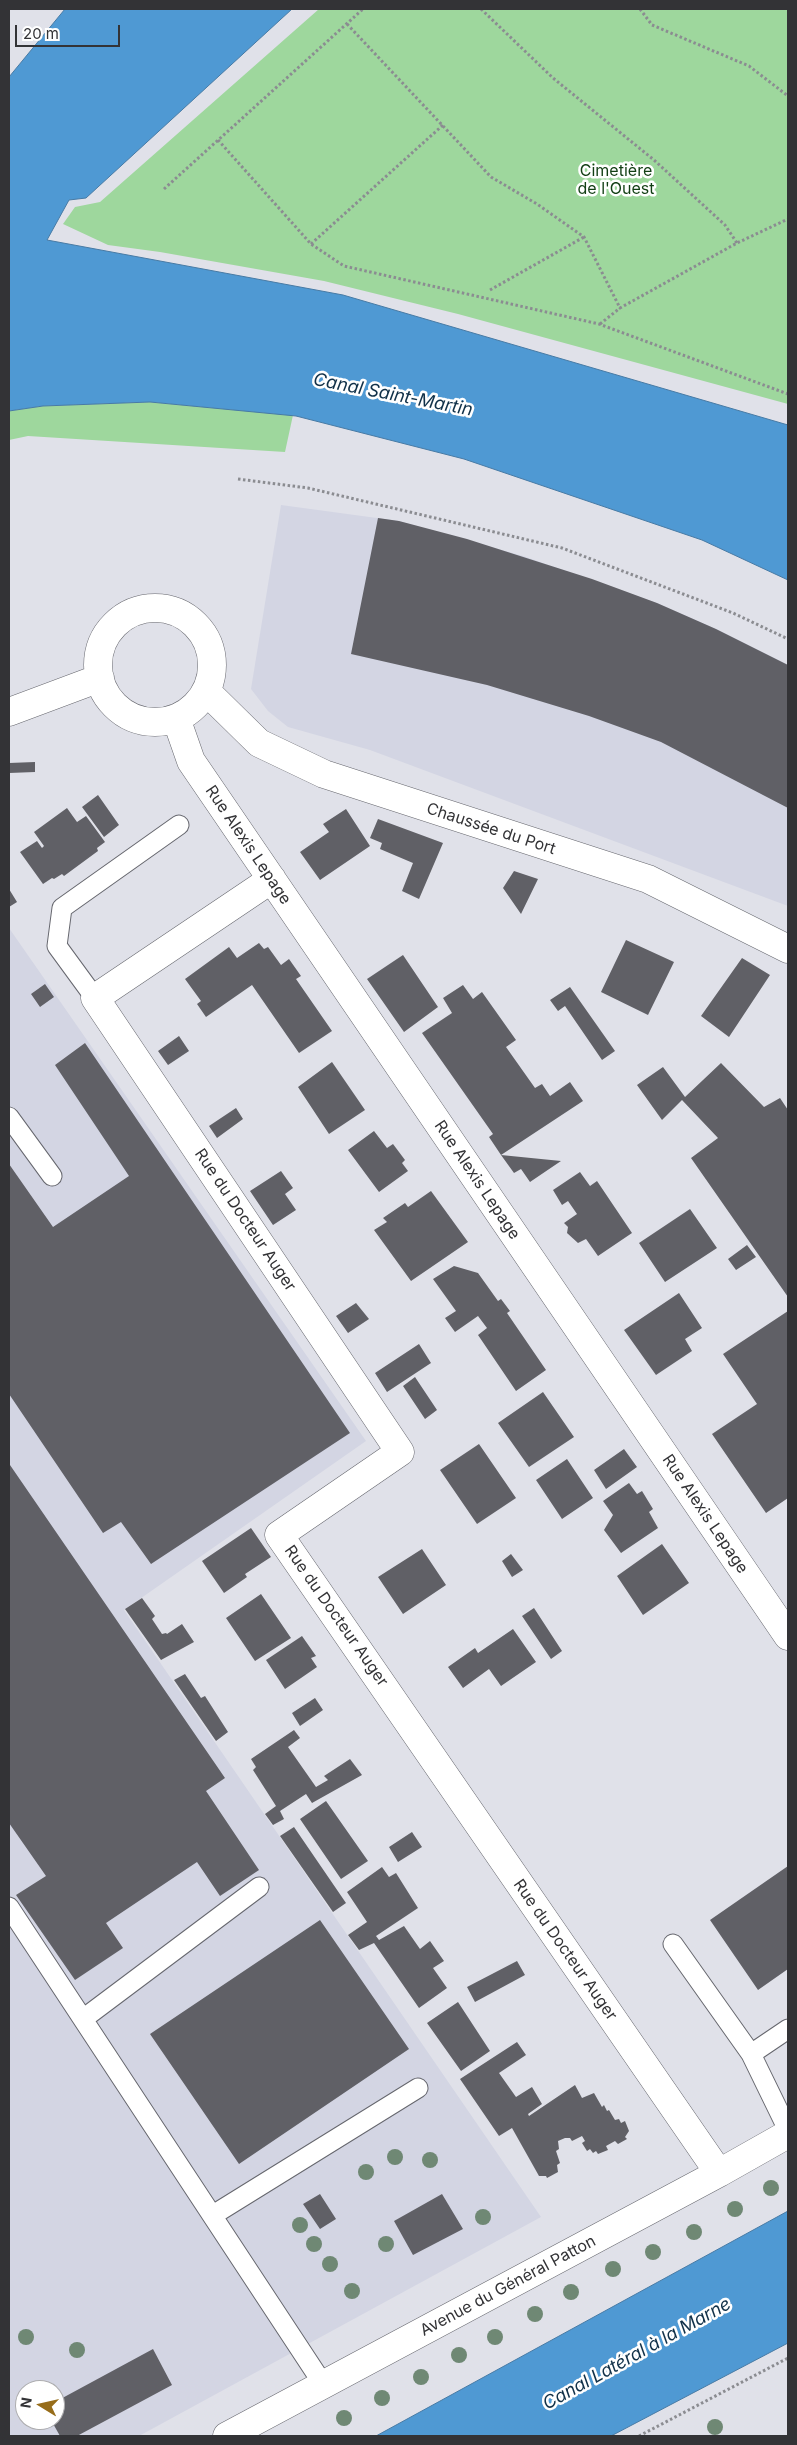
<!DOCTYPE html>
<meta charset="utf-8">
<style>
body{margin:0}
#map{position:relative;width:797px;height:2445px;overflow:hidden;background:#e0e1e9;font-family:Inter,sans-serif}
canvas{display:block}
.frame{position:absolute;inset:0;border:10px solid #333336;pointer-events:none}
.north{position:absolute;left:15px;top:2380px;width:50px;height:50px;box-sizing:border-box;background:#fff;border:1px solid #adadaf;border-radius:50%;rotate:279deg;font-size:14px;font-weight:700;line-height:20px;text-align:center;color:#333336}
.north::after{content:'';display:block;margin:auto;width:18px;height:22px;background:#976d1a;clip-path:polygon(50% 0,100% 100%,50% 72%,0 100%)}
.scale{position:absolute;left:15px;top:25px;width:105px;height:22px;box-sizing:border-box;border:2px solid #333336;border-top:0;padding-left:6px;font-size:15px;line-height:18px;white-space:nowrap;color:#333336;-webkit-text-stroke:4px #fff;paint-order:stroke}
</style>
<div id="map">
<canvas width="797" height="2445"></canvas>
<div class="frame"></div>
<div class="north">N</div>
<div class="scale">20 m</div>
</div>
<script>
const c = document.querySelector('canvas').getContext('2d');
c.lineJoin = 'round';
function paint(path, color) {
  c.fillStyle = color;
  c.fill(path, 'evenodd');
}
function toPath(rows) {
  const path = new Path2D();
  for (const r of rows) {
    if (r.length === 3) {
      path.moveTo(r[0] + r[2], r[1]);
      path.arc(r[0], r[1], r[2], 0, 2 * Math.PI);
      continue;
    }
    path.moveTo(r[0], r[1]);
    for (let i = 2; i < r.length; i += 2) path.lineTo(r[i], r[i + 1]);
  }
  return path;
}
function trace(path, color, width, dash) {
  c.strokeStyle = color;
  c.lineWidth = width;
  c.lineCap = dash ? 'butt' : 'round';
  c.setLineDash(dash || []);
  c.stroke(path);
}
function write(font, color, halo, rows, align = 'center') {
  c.font = font + ' Inter,sans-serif';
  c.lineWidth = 5;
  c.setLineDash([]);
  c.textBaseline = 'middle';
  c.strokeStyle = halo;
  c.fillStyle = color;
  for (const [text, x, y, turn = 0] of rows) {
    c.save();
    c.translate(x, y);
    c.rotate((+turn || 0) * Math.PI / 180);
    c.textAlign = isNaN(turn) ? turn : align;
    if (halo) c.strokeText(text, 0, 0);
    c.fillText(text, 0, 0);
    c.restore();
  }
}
paint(toPath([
 [281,505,399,521,523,556,657,603,716,629,788,665,788,906,370,750,288,727,268,711,251,689],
 [9,928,366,1441,124,1610,541,2217,139,2436,9,2436],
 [25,2390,55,2390,55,2420,25,2420]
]), '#d3d5e3');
paint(toPath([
 [319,9,788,9,788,404,458,314,324,281,160,252,108,245,63,224,75,207,100,202],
 [150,402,293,415,285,452,28,436,9,440,9,411,43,406]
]), '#9ed79d');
const water = toPath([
 [65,9,292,9,86,198,69,200,47,240,343,295,788,425,788,580,702,540,464,459,296,416,150,402,43,406,9,411,9,77,65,9],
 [788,2211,788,2343,611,2436,376,2436,788,2211]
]);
paint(water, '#4f99d3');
trace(water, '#477aa4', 1);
paint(toPath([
 [378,518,399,521,467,539,592,579,657,603,716,629,788,665,788,808,661,742,589,716,487,685,351,654],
 [35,762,35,772,9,773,9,763],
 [98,795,119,825,104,837,82,807],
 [67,808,77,822,86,816,105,842,97,848,98,851,64,876,62,874,54,879,52,878,43,884,20,852,37,841,42,848,44,846,34,832],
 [346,809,370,846,320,880,300,852,329,832,323,824],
 [378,819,443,843,419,899,402,891,413,863,380,849,382,843,370,838],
 [514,871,538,879,521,914,503,888],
 [9,889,17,902,9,907],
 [626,940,674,962,648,1015,601,992],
 [259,943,264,949,268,947,281,965,289,959,301,976,296,979,332,1031,299,1053,252,985,206,1017,197,1004,201,1001,185,979,229,947,237,958],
 [403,955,438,1007,404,1032,367,979],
 [742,958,770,975,729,1037,701,1016],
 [45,984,54,997,40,1007,31,994],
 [463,985,473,999,482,992,516,1040,506,1047,535,1088,542,1084,550,1096,570,1082,583,1101,501,1155,489,1137,493,1134,422,1033,452,1013,443,998],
 [570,987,615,1051,602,1060,565,1006,558,1011,550,1000],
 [179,1036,189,1051,168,1065,158,1051],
 [85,1043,350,1433,151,1564,121,1522,103,1533,9,1394,9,1164,53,1227,129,1176,55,1065],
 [332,1062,365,1110,329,1134,298,1087],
 [721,1063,764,1107,780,1098,788,1110,788,1297,691,1158,718,1138,682,1100,662,1120,637,1085,663,1067,685,1097],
 [236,1108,243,1119,217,1138,209,1126],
 [374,1131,387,1148,393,1144,405,1160,402,1163,408,1171,379,1192,348,1150],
 [501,1155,561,1161,530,1182,521,1169,514,1173],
 [281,1171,293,1188,285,1194,296,1210,273,1225,250,1191],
 [580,1172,590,1186,597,1181,632,1233,598,1256,586,1239,578,1243,567,1233,568,1227,564,1223,577,1214,568,1201,562,1205,553,1190],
 [431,1191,468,1242,411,1281,374,1230,387,1222,383,1218,405,1203,408,1207],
 [690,1209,717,1248,665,1282,639,1243],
 [747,1245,756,1257,736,1270,728,1259],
 [454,1266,478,1273,498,1301,501,1299,510,1311,507,1313,546,1370,516,1391,478,1335,487,1328,478,1316,455,1332,445,1318,456,1311,433,1279],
 [679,1293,702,1328,685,1339,692,1351,656,1375,624,1330],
 [356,1303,369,1319,348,1333,336,1316],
 [788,1311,788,1498,766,1513,712,1434,757,1404,723,1354],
 [419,1344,431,1363,387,1392,375,1373],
 [415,1377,437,1410,425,1419,403,1386],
 [543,1392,574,1437,529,1467,498,1423],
 [479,1444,516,1498,477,1524,440,1470],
 [624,1449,637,1467,606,1489,594,1470],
 [567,1459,593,1498,562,1519,536,1480],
 [10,1465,225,1778,206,1791,259,1870,220,1896,197,1862,106,1923,123,1948,75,1980,16,1895,46,1876,9,1823],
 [629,1483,637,1494,642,1491,653,1509,649,1512,658,1528,621,1553,604,1530,613,1515,603,1501],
 [251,1528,271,1557,245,1574,247,1577,224,1593,202,1561],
 [662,1544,689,1583,643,1615,617,1576],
 [422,1549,446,1585,403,1614,378,1577],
 [511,1554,523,1570,512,1577,502,1561],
 [261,1594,291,1638,255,1661,226,1618],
 [142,1598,155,1616,152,1619,162,1634,166,1633,167,1634,182,1624,194,1642,161,1660,125,1609],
 [534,1608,562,1651,551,1659,522,1616],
 [513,1629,536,1662,501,1686,489,1669,463,1688,448,1667,475,1648,478,1653],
 [302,1636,316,1656,311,1658,317,1667,285,1689,266,1660],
 [185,1674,201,1698,205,1696,228,1732,216,1741,174,1680],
 [315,1698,323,1710,300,1726,292,1713],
 [294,1730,300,1738,288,1747,316,1787,328,1780,324,1776,350,1759,362,1775,312,1803,306,1794,280,1811,284,1819,273,1825,265,1814,276,1806,253,1770,256,1767,251,1759],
 [326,1801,368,1861,341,1879,300,1819],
 [294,1827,346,1903,333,1912,280,1836],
 [412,1832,422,1847,398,1862,389,1847],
 [788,1866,788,1969,758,1990,710,1920],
 [382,1867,389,1877,396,1873,418,1908,376,1936,379,1940,404,1926,420,1949,430,1941,444,1961,433,1968,447,1988,419,2008,374,1943,359,1950,348,1935,367,1922,347,1892],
 [320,1920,409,2049,239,2164,150,2034],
 [517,1961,525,1975,475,2002,467,1987],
 [458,2002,490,2051,461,2071,427,2023],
 [517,2042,526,2055,499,2073,516,2097,532,2087,542,2104,528,2114,529,2116,575,2085,582,2098,594,2093,602,2107,604,2105,607,2111,609,2110,615,2120,619,2119,621,2123,625,2121,629,2131,625,2137,627,2139,618,2144,615,2141,606,2146,608,2150,598,2154,596,2151,593,2153,590,2149,587,2151,582,2143,585,2141,582,2136,572,2141,570,2138,565,2138,558,2141,559,2149,556,2151,560,2163,557,2165,558,2172,547,2178,546,2176,539,2176,512,2128,499,2136,460,2079],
 [320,2194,336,2219,320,2229,303,2204],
 [442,2194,463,2229,413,2255,394,2221],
 [153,2349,172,2385,77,2436,60,2436,51,2420,55,2420,55,2402]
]), '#606066');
const service = toPath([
 [95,998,57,946,62,908,179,825],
 [9,1117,52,1176],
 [9,1907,323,2384],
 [673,1944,751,2054],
 [83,2019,259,1887],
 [788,2029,751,2054,788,2130],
 [213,2215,418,2088]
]);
const minor = toPath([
 [155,665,57],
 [206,691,259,743,324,774,648,879,788,949],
 [9,712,100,678],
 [176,718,191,761,788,1636],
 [272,879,95,998,400,1452,279,1535,719,2173],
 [227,2436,719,2173,788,2134]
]);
trace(service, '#66676e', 21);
trace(minor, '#66676e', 29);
trace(toPath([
 [481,9,553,78,654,160,725,225,737,243],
 [640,9,652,25,749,66,788,96],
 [347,24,491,177,537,204,584,237,620,308,737,243,788,219],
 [218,140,311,244,344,266,599,324,788,394],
 [164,189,363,9],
 [311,244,443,125],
 [490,290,584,237],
 [600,324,620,308],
 [238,479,308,488,562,548,733,613,788,639],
 [639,2436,788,2358]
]), '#8b8c91', 3, [2.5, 2.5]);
trace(service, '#fff', 19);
trace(minor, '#fff', 28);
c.fillStyle = '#6f8874';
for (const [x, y] of [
 [395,2157],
 [430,2160],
 [366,2172],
 [771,2188],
 [735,2209],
 [483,2217],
 [300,2225],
 [694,2232],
 [314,2244],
 [386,2244],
 [653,2252],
 [330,2264],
 [613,2269],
 [352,2291],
 [571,2292],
 [535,2314],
 [26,2337],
 [495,2337],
 [77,2350],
 [459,2355],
 [421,2377],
 [382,2398],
 [344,2418],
 [715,2427]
]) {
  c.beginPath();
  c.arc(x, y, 8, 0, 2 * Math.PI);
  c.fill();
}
write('16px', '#123f14', '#fff', [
 ["Cimetière",616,171],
 ["de l'Ouest",616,189]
]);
write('16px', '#333336', '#fff', [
 ["Chaussée du Port",491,829,18],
 ["Rue Alexis Lepage",248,845,56],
 ["Rue Alexis Lepage",477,1180,56],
 ["Rue du Docteur Auger",245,1220,56],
 ["Rue Alexis Lepage",705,1514,56],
 ["Rue du Docteur Auger",336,1616,55],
 ["Rue du Docteur Auger",565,1950,55],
 ["Avenue du Général Patton",508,2286,-28]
]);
write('italic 18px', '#113149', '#fff', [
 ["Canal Saint-Martin",393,395,11],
 ["Canal Latéral à la Marne",637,2354,-29]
]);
</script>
